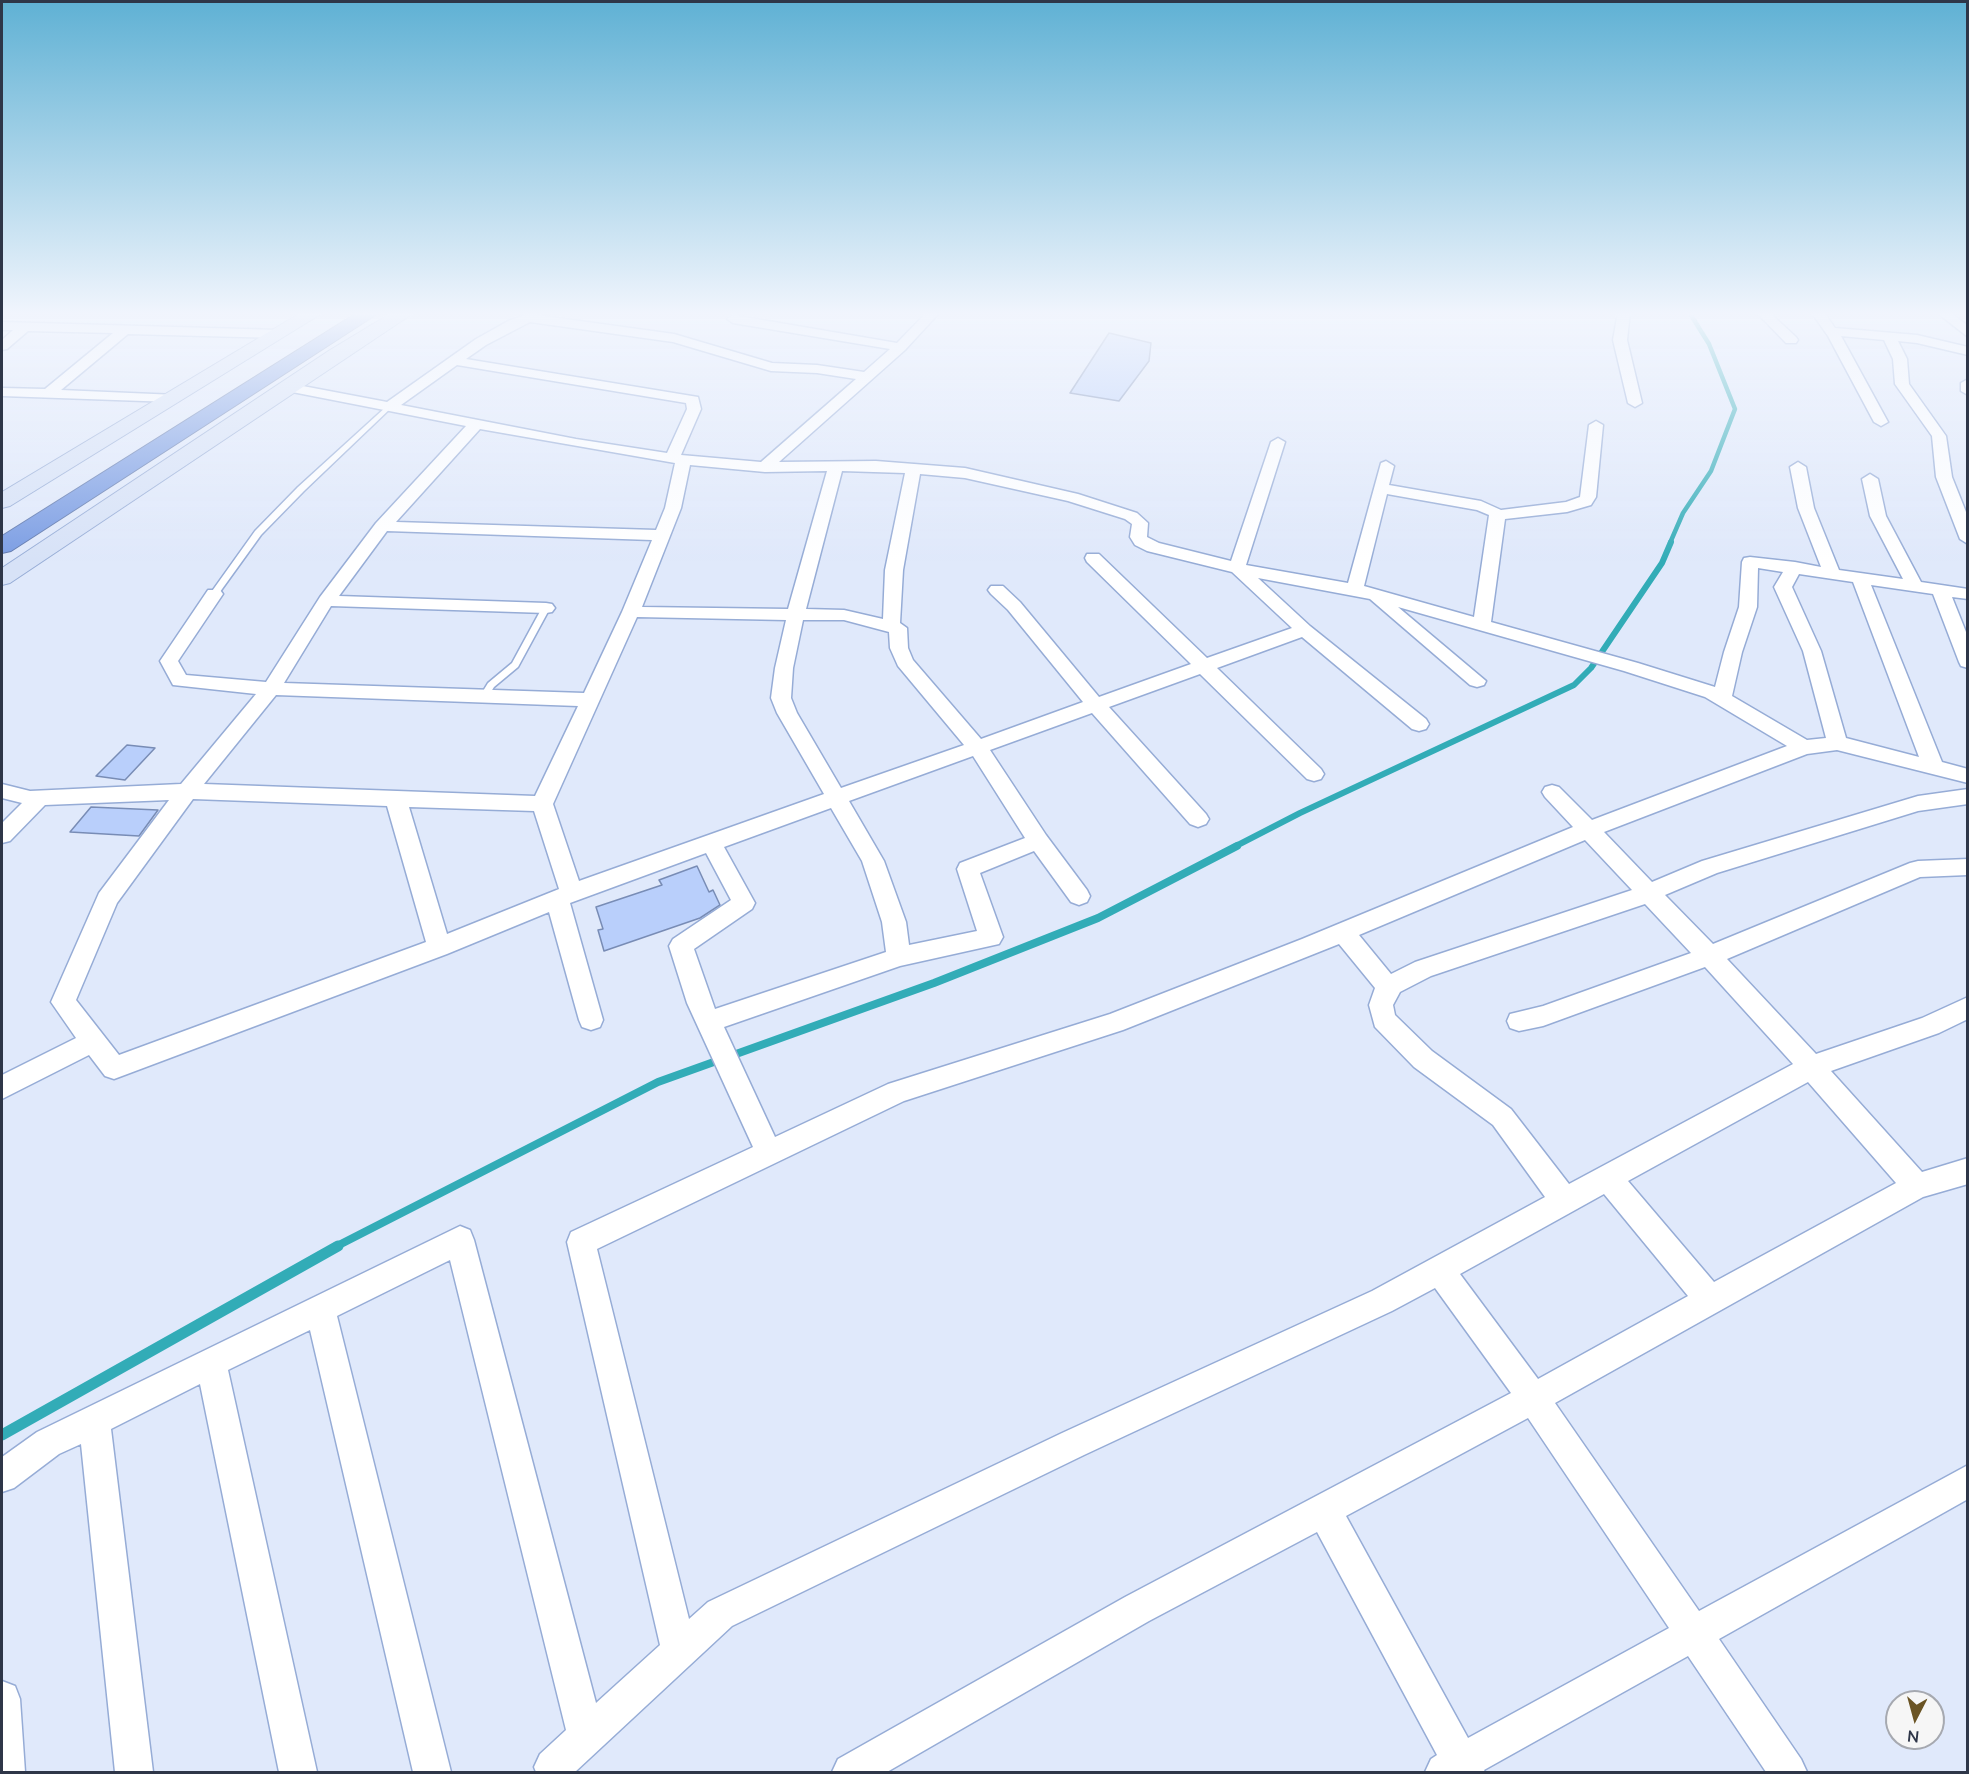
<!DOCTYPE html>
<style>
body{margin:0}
#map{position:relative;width:1969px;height:1774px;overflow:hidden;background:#e0e9fb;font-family:"Nunito Sans",sans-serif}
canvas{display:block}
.frame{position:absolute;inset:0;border:3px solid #2e3648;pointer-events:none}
.north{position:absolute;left:1885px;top:1690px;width:60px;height:60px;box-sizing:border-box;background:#f6f6f6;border:2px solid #a6a9b0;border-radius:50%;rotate:186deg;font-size:16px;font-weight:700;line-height:24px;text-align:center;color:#2e3648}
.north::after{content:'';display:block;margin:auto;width:21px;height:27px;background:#6a5424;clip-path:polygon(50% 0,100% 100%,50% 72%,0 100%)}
</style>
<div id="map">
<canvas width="1969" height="1774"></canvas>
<div class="frame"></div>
<div class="north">N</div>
</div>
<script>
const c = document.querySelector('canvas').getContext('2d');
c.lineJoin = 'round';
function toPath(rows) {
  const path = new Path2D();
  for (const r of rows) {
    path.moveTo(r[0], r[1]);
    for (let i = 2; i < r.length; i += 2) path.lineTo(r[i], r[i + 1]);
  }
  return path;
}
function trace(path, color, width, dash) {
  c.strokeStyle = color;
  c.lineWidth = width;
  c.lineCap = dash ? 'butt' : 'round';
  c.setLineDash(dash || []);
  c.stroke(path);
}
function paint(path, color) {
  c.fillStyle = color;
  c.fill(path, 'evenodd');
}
trace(toPath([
 [1670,543,1683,513,1711,471,1735,409,1709,344,1689,312]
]), '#32acb7', 4.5);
trace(toPath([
 [1234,847,1300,813,1574,685,1591,668,1662,563,1671,542]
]), '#32acb7', 6);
trace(toPath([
 [335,1247,658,1082,934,983,1098,918,1237,846]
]), '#32acb7', 8);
trace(toPath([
 [2,1435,338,1246]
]), '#32acb7', 11);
const building = toPath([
 [1109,333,1151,343,1149,361,1119,401,1070,393,1109,333],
 [127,745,155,748,125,780,96,776,127,745],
 [91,807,158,810,139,836,70,832,91,807],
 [697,866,709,892,713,890,720,905,700,918,604,951,598,930,603,929,596,907,662,885,659,880,697,866]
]);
paint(building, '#b9cffb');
trace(building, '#788cb5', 1.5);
const lane = toPath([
 [387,406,392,407,304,491,261,535,217,596,211,596,210,594,255,531,298,487,387,406],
 [543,606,546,606,550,608,518,667,494,687,487,698,481,698,480,696,488,683,512,663,543,606]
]);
const street = toPath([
 [927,312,940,312,905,350,779,462,876,461,965,468,1078,494,1137,513,1148,523,1147,537,1159,543,1231,561,1271,442,1278,438,1285,442,1246,565,1348,583,1381,463,1386,461,1394,466,1389,485,1481,501,1501,510,1566,502,1580,497,1589,425,1596,421,1603,425,1596,497,1591,505,1567,512,1505,519,1491,622,1638,663,1715,687,1724,652,1739,607,1742,562,1744,558,1750,557,1795,562,1821,567,1798,508,1790,467,1798,462,1806,467,1814,508,1839,570,1903,579,1870,516,1862,479,1870,474,1878,479,1886,516,1921,582,1968,589,1968,599,1952,597,1968,637,1968,668,1961,666,1959,662,1933,594,1871,585,1942,762,1968,769,1968,783,1837,750,1807,754,1604,832,1652,882,1702,861,1918,796,1968,789,1968,804,1918,811,1717,873,1665,895,1713,944,1910,863,1918,861,1968,859,1968,875,1920,877,1727,959,1816,1054,1922,1018,1968,997,1968,1019,1939,1033,1831,1071,1922,1172,1968,1158,1968,1184,1923,1197,1555,1403,1699,1611,1968,1465,1968,1499,1719,1639,1801,1759,1807,1772,1766,1772,1688,1656,1484,1770,1485,1772,1425,1772,1431,1759,1437,1755,1317,1532,1149,1621,887,1772,832,1772,838,1759,1125,1597,1511,1393,1435,1288,1392,1311,1084,1455,732,1626,575,1772,536,1772,534,1767,540,1754,566,1730,450,1260,337,1316,451,1772,413,1772,310,1330,228,1370,317,1772,279,1772,200,1384,111,1429,153,1772,115,1772,81,1444,59,1454,14,1488,2,1492,2,1457,37,1432,460,1226,470,1230,474,1240,596,1703,660,1645,567,1242,571,1232,753,1147,687,1003,669,946,673,939,731,900,706,853,570,903,603,1020,600,1027,591,1030,582,1027,579,1020,549,912,447,954,114,1079,105,1076,89,1055,2,1099,2,1075,76,1038,51,1002,99,893,169,800,45,805,10,841,2,843,2,823,22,803,2,798,2,784,30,791,181,784,256,694,173,685,160,661,208,590,220,590,223,594,178,661,186,675,266,682,320,597,376,523,466,426,287,391,282,390,280,387,282,384,287,383,387,402,476,339,510,320,529,314,674,334,772,363,817,365,864,372,890,349,733,323,727,319,733,315,897,343,927,312],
 [530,322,673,342,771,371,817,373,856,379,761,462,681,455,701,409,698,397,466,359,486,345,530,322],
 [457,365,686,403,687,409,667,453,576,439,401,405,457,365],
 [480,429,675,463,665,508,656,530,396,522,480,429],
 [690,465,765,472,827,471,788,609,642,607,681,508,690,465],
 [842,471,905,473,885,570,883,619,844,610,806,609,842,471],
 [920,474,965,478,1068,501,1125,519,1132,524,1130,537,1135,545,1147,551,1232,572,1292,628,1207,658,1099,554,1087,554,1085,558,1087,562,1191,664,1099,697,1020,602,1003,586,991,586,988,590,991,594,1008,610,1083,702,981,739,913,660,908,648,907,628,900,623,903,570,920,474],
 [1387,494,1477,510,1489,515,1474,617,1364,586,1387,494],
 [387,531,652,540,622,612,584,693,284,683,331,606,546,613,552,612,555,608,552,604,546,603,339,596,387,531],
 [1758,568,1783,572,1774,587,1803,651,1826,738,1807,740,1732,696,1742,652,1757,607,1758,568],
 [1799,574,1853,582,1919,757,1846,738,1821,651,1792,587,1799,574],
 [1258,578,1370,599,1470,685,1477,687,1484,685,1486,681,1398,607,1624,671,1705,697,1787,746,1592,820,1559,787,1552,785,1545,787,1542,792,1545,797,1573,827,1302,939,1110,1014,888,1084,775,1137,724,1027,900,966,999,944,1003,937,980,873,1034,851,1071,902,1079,905,1087,902,1090,896,1087,890,1046,835,990,750,1092,713,1190,824,1198,827,1206,824,1209,819,1206,814,1109,707,1200,674,1307,779,1314,781,1321,779,1324,774,1321,769,1217,668,1302,637,1412,729,1419,731,1426,729,1429,724,1426,719,1310,626,1258,578],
 [637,617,786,620,775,668,771,698,777,713,824,794,579,881,553,804,637,617],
 [803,620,844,620,889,632,890,648,898,666,964,745,841,788,797,713,791,698,793,668,803,620],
 [276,695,578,706,535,796,204,784,276,695],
 [973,756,1025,838,960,863,957,869,977,931,909,945,906,922,884,861,849,801,973,756],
 [193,799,387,806,426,942,119,1055,76,1000,117,903,193,799],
 [409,807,534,811,559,889,447,934,409,807],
 [831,808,862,861,882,922,886,952,715,1009,694,949,752,909,755,903,724,847,831,808],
 [1585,840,1632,890,1415,962,1391,974,1359,935,1585,840],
 [1645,904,1691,953,1543,1006,1510,1014,1507,1021,1510,1028,1519,1031,1543,1026,1705,967,1793,1064,1569,1184,1511,1109,1432,1051,1395,1015,1393,1005,1400,992,1431,976,1645,904],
 [1339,944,1375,988,1369,1005,1375,1027,1414,1067,1493,1125,1545,1197,1372,1291,1062,1433,708,1602,689,1619,597,1249,904,1101,1123,1030,1339,944],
 [1808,1082,1896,1183,1714,1282,1628,1181,1808,1082],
 [1604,1194,1688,1296,1538,1379,1460,1274,1604,1194],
 [1528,1418,1669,1628,1468,1738,1346,1516,1528,1418],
 [1618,312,1630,312,1627,340,1642,403,1635,407,1628,403,1613,340,1618,312],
 [1756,312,1769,312,1796,337,1798,340,1796,343,1786,343,1756,312],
 [1811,312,1824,312,1835,328,1917,335,1968,347,1968,355,1917,343,1898,341,1907,359,1909,384,1946,436,1952,477,1968,517,1968,544,1960,539,1936,477,1932,436,1895,384,1893,359,1884,340,1841,336,1888,422,1881,426,1874,422,1828,336,1811,312],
 [1936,312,1950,312,1968,326,1968,337,1936,312],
 [2,322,279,330,285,334,279,338,128,334,61,390,177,395,179,398,177,401,172,402,2,396,2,388,45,389,113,333,28,331,7,349,2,350,2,340,13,330,2,330,2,322],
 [1968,379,1968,395,1961,391,1961,383,1968,379],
 [2,1681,15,1686,20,1699,25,1772,2,1772,2,1681]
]);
const secondary = toPath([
 [302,312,324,312,10,506,2,508,2,492,302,312],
 [393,312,415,312,10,583,2,585,2,568,330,350,393,312]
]);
const highway = toPath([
 [358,312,380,312,11,551,2,553,2,536,358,312]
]);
trace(lane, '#96acd6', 3);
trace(street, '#96acd6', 3);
trace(secondary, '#96acd6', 2);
trace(highway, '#6079ad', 2);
paint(lane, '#fff');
paint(street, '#fff');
paint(secondary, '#d7e2f7');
paint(highway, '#7b9de3');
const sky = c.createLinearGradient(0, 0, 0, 561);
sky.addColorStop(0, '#5fb1d4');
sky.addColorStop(0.56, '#f1f5fd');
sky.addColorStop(1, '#f1f5fd00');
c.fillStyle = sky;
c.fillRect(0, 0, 1969, 561);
</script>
